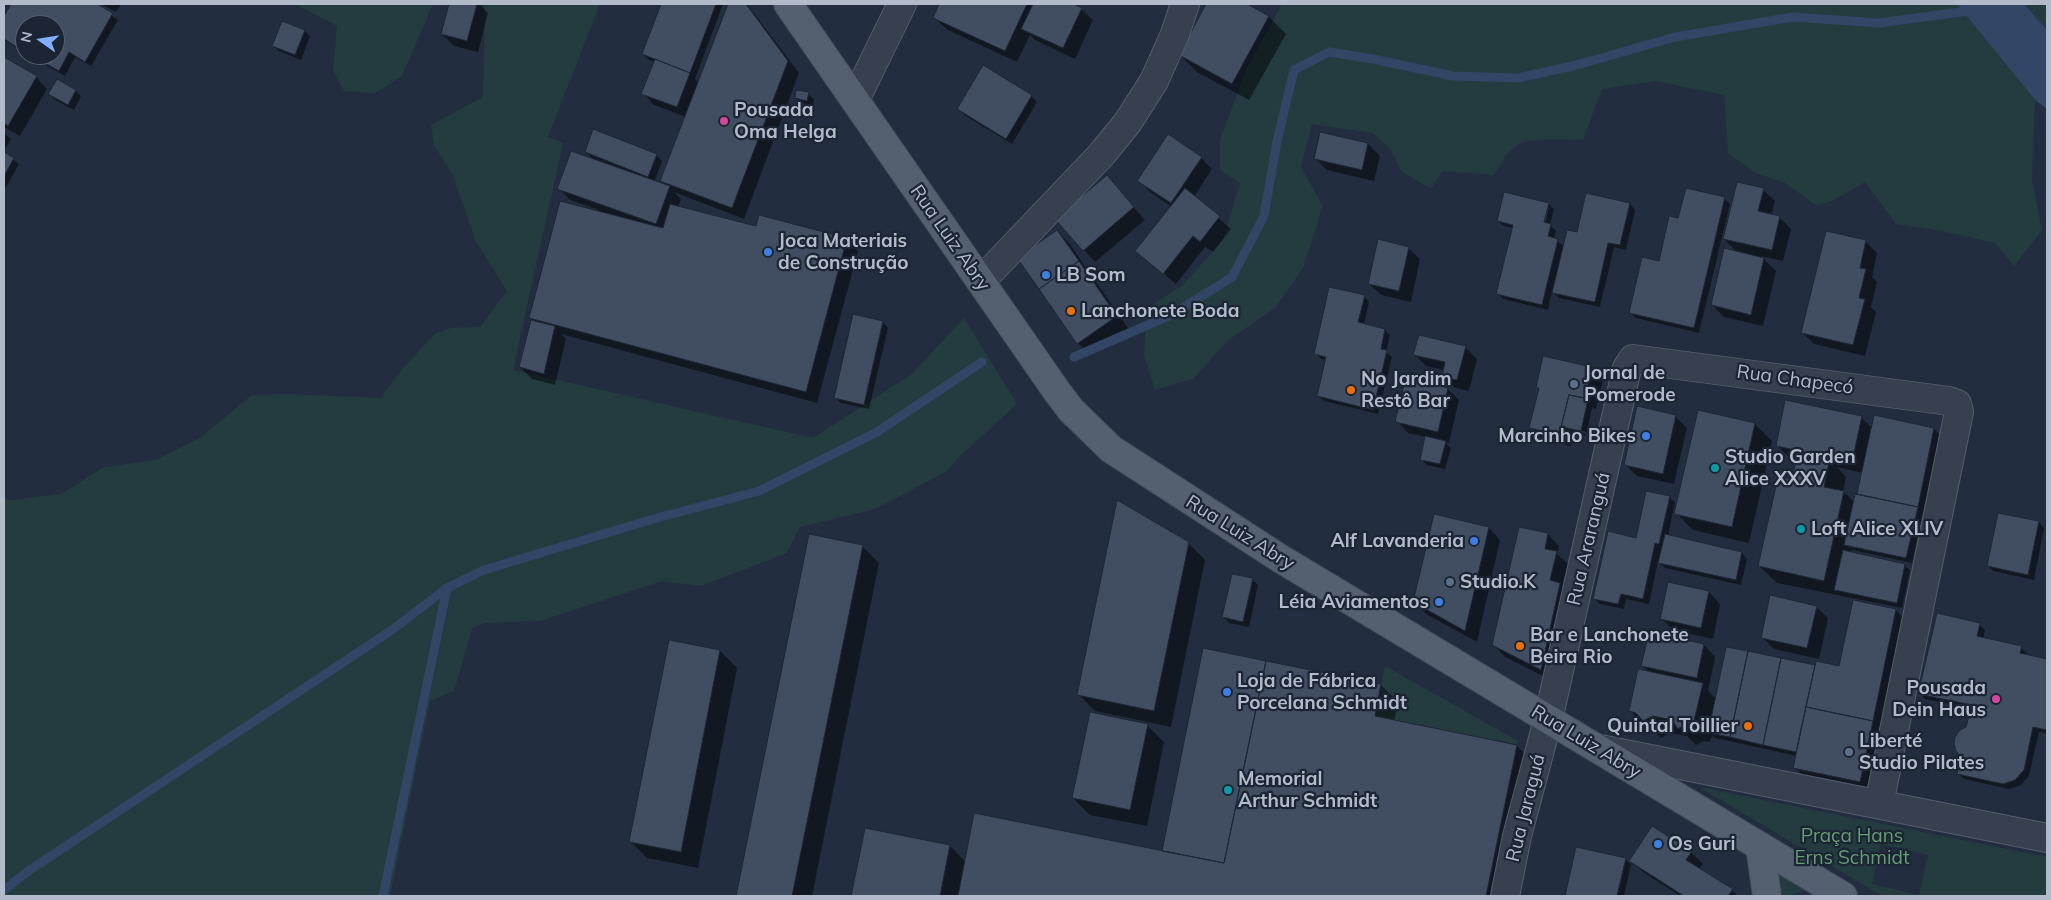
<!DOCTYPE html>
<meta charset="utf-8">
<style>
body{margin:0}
#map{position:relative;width:2051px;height:900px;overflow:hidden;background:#222e3f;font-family:Mulish,sans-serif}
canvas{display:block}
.frame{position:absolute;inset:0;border:5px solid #b2bbca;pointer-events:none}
.north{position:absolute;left:15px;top:15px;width:50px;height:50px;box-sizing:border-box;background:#1b2534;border:1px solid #576170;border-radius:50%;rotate:283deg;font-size:14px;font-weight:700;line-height:20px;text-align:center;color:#b2bbca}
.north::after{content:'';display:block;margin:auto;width:18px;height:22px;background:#82afff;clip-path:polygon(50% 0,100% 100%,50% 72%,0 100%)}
</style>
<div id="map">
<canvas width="2051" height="900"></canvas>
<div class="frame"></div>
<div class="north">N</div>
</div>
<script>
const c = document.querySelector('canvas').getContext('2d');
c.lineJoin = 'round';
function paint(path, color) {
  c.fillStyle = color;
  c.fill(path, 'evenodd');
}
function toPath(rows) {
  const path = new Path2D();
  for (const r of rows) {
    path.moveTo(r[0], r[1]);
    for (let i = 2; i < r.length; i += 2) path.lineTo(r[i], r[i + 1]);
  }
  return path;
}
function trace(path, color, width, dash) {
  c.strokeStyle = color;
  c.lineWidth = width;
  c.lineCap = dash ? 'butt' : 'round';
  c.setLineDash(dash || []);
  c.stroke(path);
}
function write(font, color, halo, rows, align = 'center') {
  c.font = font + ' Mulish,sans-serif';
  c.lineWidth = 4.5;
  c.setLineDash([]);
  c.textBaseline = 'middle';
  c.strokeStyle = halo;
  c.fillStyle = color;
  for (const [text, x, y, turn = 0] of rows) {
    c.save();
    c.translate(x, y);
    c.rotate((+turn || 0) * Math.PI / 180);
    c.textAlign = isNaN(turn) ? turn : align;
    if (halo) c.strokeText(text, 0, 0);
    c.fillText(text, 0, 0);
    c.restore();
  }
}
paint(toPath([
 [295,4,433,4,402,76,375,93,344,91,333,70,337,26],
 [485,4,600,4,548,137,563,143,513,370,813,438,912,374,964,318,1017,404,960,456,946,472,875,509,800,527,787,553,701,586,662,581,540,621,484,623,472,629,454,691,430,701,390,896,4,896,4,499,12,500,61,494,104,467,156,460,200,438,252,395,288,394,380,398,404,367,435,334,451,328,480,327,507,291,475,240,453,175,434,145,431,125,483,97],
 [1282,4,1957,4,2035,100,2032,180,2042,230,2014,266,1995,243,1943,231,1896,224,1865,182,1830,202,1816,205,1785,183,1756,173,1728,153,1724,95,1655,81,1602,89,1583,140,1553,139,1522,142,1506,155,1494,175,1442,171,1431,189,1401,171,1391,150,1373,133,1312,124,1301,167,1323,206,1303,268,1275,308,1227,341,1194,378,1155,390,1144,356,1147,308,1183,285,1223,240,1240,183,1220,170,1220,139,1246,70],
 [2024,4,2047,4,2047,30],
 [1385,666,1518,741,1517,745,1375,716],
 [1699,787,2047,857,2047,896,1882,896],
 [1881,844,1928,855,1919,895,1872,884],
 [1771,866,1807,889,1790,896,1785,896,1774,890]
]), '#243c40');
paint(toPath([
 [1957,4,2024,4,2047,30,2047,109,2035,100]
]), '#334666');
paint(toPath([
 [12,4,74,4,78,6,80,4,95,4,118,20,91,66,75,57,65,76,29,55,55,55,55,25,25,25,25,53,4,40,4,18],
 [101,4,121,4,116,12],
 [450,4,479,4,488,13,478,52,454,46,442,34],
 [662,4,723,4,695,79,699,83,729,4,747,4,799,73,744,219,674,192,681,199,678,207,757,228,846,239,858,251,817,403,561,334,566,339,555,385,532,379,520,367,535,322,530,317,599,212,599,210,570,200,559,188,595,161,586,152,594,131,657,156,662,161,654,182,668,187,662,180,686,117,654,105,643,93,655,62,649,60,643,54],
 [941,4,1071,4,1081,9,1093,20,1075,59,1035,40,1030,35,1017,62,946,29,934,17],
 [1208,4,1245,4,1269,17,1286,34,1249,100,1197,72,1180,55],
 [305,31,310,36,301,60,279,51,273,46],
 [4,58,36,77,47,89,20,136,4,127],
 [57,80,76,91,81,96,74,110,55,100,50,94],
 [808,94,814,99,813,106,802,103,796,98],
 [1031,96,1037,102,1012,144,964,115,959,109],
 [4,133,11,139,4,151],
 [1321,134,1368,144,1380,156,1374,181,1327,170,1316,159],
 [4,153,19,164,4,191],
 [1201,158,1212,169,1194,197,1231,229,1213,252,1205,247,1176,284,1137,251,1172,207,1150,192,1139,180],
 [1107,177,1145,220,1095,262,1084,250],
 [1763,190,1775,201,1771,216,1780,218,1791,229,1783,261,1761,256,1776,271,1763,326,1724,317,1712,305,1738,253,1724,239],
 [1724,198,1730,204,1699,333,1636,318,1630,312,1660,262,1679,220],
 [1548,204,1554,209,1550,225,1556,231,1554,239,1564,246,1578,233,1630,204,1635,210,1626,250,1614,247,1600,307,1559,298,1552,291,1548,310,1503,299,1498,294,1513,228,1504,226,1498,221],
 [1547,206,1549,206,1544,229,1541,228],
 [1057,231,1069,243,1128,328,1090,355,1078,343,1019,259],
 [1865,241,1877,253,1872,277,1877,282,1871,307,1876,312,1865,356,1814,344,1803,333],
 [1408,248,1420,259,1411,302,1381,295,1369,284],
 [1364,296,1369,302,1364,325,1385,330,1390,335,1386,352,1392,357,1378,414,1324,401,1318,396,1326,360,1321,359,1315,353],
 [883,322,888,328,869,409,841,403,835,397],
 [1465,347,1477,359,1469,391,1455,388,1443,376,1444,370,1426,366,1415,355],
 [1591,368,1603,380,1596,409,1592,408,1586,436,1574,433,1571,446,1542,439,1531,427,1540,390,1537,387],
 [1574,429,1587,432,1586,434,1574,431],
 [1407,379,1448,389,1459,400,1449,443,1444,442,1451,448,1445,469,1427,465,1421,459,1426,437,1408,433,1397,421],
 [1675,416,1687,428,1674,484,1637,476,1625,464],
 [1861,417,1873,429,1934,429,1945,440,1929,518,1922,516,1912,563,1852,550,1851,553,1904,565,1910,570,1902,608,1777,583,1759,566,1793,481,1798,459,1789,457,1777,445],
 [1837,467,1863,473,1858,496,1855,503,1843,491,1846,477],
 [1755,424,1772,441,1749,543,1693,530,1676,513],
 [1669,497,1675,502,1668,536,1742,553,1747,559,1741,585,1665,568,1658,561,1649,604,1626,599,1624,609,1600,604,1594,599],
 [1434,515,1489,528,1500,540,1477,642,1426,614,1415,602],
 [2039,522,2044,528,2034,580,1994,571,1988,566],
 [1548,534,1559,546,1557,554,1568,564,1562,587,1571,596,1553,681,1505,657,1494,645],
 [810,535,862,546,879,563,812,896,737,896],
 [1188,543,1205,560,1171,727,1095,711,1078,694],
 [1252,579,1258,585,1249,627,1229,623,1224,617],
 [1709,592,1720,604,1713,639,1673,630,1661,618],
 [1816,607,1828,618,1819,659,1774,649,1762,637],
 [1896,610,1907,622,1882,803,1816,789,1795,767,1797,756,1715,738,1712,735,1710,742,1704,741,1696,745,1687,736,1670,733,1661,738,1653,729,1647,728,1630,711,1650,673,1643,666,1704,645,1715,657,1708,691,1716,699,1814,666,1840,667],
 [1979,624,1985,630,1983,639,2021,648,2027,653,2026,656,2047,661,2047,733,2039,732,2029,776,2021,785,2009,789,1964,779,1958,773,1972,709,1925,699,1920,693],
 [670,641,720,651,737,668,698,868,647,858,630,841],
 [1381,685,1398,702,1394,721,1517,746,1534,763,1507,896,853,896,866,829,950,846,966,862,1163,852],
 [1147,725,1164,742,1147,826,1090,815,1073,798],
 [1577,848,1625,859,1631,864,1624,896,1567,896],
 [1691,852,1703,864,1699,869,1732,890,1738,896,1680,896,1643,872,1631,861]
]), '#0007');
trace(toPath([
 [1074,357,1173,314,1232,277,1264,216,1277,141,1294,70,1329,52,1373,59,1453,76,1518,78,1577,65,1675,37,1793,17,1879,23,1975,10],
 [4,890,31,869,392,630,447,588,484,570,657,518,759,491,877,432,982,362],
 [383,896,447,588]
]), '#334666', 9);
const building = toPath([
 [11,4,97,4,113,13,85,62,69,52,59,71,31,55,55,55,55,25,25,25,25,52,4,39,4,16,11,4],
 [449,4,477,4,467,41,441,34,449,4],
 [661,4,716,4,690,73,642,54,661,4],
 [728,4,746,4,788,61,732,208,660,181,728,4],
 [939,4,1027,4,1005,51,933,18,939,4],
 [1033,4,1074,4,1082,8,1063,48,1021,29,1033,4],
 [1206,4,1247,4,1269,16,1232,84,1179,55,1206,4],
 [282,21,305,30,295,55,272,46,282,21],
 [4,57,37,76,8,126,4,123,4,57],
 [655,59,690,73,677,107,641,94,655,59],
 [983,65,1032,95,1006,139,957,109,983,65],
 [57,79,76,90,68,105,48,94,57,79],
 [796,90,809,92,807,101,795,98,796,90],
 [593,129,657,154,648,177,585,152,593,129],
 [1320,132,1368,143,1362,170,1314,159,1320,132],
 [1168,134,1202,157,1171,203,1137,181,1168,134],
 [571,151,670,186,656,224,557,189,571,151],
 [4,152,14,158,4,176,4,152],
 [1107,175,1134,207,1083,251,1055,219,1107,175],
 [1737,182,1764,188,1758,211,1780,216,1772,250,1723,239,1737,182],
 [1185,188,1220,216,1200,242,1193,236,1163,274,1135,251,1185,188],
 [1686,188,1725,197,1694,328,1629,313,1642,257,1659,261,1669,216,1678,218,1686,188],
 [1504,192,1549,203,1544,222,1551,224,1548,236,1558,239,1542,305,1496,294,1513,225,1497,221,1504,192],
 [1586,193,1630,203,1620,245,1608,243,1595,302,1552,293,1567,230,1577,232,1586,193],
 [560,201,663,228,670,204,756,226,759,215,847,238,806,392,529,318,560,201],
 [1057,230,1079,261,1039,289,1017,258,1057,230],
 [1826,231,1866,240,1860,268,1866,269,1859,298,1865,299,1853,345,1801,333,1826,231],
 [1378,239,1409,247,1399,291,1368,284,1378,239],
 [1724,248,1764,258,1751,315,1711,305,1724,248],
 [1079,261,1117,316,1077,344,1039,289,1079,261],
 [1329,287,1365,295,1358,322,1385,329,1381,349,1387,350,1373,410,1317,396,1326,357,1314,354,1329,287],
 [853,314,883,321,864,405,834,398,853,314],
 [531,320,555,326,544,374,519,367,531,320],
 [1419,335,1466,346,1457,380,1442,377,1445,362,1413,355,1419,335],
 [1543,356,1592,367,1585,398,1569,395,1559,435,1529,428,1539,388,1536,387,1543,356],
 [1406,377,1448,388,1438,432,1395,422,1406,377],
 [1569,395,1588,399,1581,431,1561,427,1569,395],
 [1785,400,1862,416,1852,462,1776,446,1785,400],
 [1637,406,1676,415,1663,474,1624,465,1637,406],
 [1698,410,1755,423,1732,527,1674,514,1698,410],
 [1874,415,1934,428,1918,507,1857,494,1874,415],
 [1425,436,1446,441,1440,464,1420,460,1425,436],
 [1798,451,1830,458,1824,487,1844,491,1824,581,1758,566,1778,477,1792,479,1798,451],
 [1646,491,1670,496,1659,544,1655,543,1643,599,1621,594,1618,604,1593,599,1608,531,1636,538,1646,491],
 [1855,494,1918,507,1906,558,1844,545,1855,494],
 [1117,500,1189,542,1154,711,1077,695,1117,500],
 [1998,513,2039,521,2028,575,1987,566,1998,513],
 [1434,514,1489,527,1465,631,1413,602,1434,514],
 [1519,527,1548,533,1545,549,1557,551,1550,580,1560,583,1541,670,1492,645,1519,527],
 [809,534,863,545,792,896,736,896,809,534],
 [1665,534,1742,552,1736,580,1658,563,1665,534],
 [1843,550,1905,564,1897,603,1834,590,1843,550],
 [1232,574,1253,578,1243,622,1222,617,1232,574],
 [1668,582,1709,591,1701,628,1660,619,1668,582],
 [1770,595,1817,606,1807,648,1761,638,1770,595],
 [1853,600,1896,609,1873,721,1806,707,1816,661,1839,666,1853,600],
 [1937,613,1980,623,1977,636,2022,646,2020,653,2047,659,2047,730,2033,727,2024,770,2015,780,2003,784,1957,774,1961,757,1956,751,1954,744,1955,737,1960,730,1966,727,1972,705,1918,694,1937,613],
 [1649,632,1704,644,1697,678,1641,666,1649,632],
 [669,640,720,650,681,852,629,842,669,640],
 [1726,647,1748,651,1730,737,1708,733,1726,647],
 [1203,648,1266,661,1224,863,1162,851,1203,648],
 [1748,651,1781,658,1763,745,1730,737,1748,651],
 [1781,658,1815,665,1796,752,1763,745,1781,658],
 [1266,661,1381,684,1375,716,1517,745,1486,896,958,896,974,813,1224,863,1266,661],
 [1638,669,1703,683,1693,725,1686,724,1678,729,1672,720,1653,716,1643,721,1636,713,1629,711,1638,669],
 [1806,707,1873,721,1860,782,1793,768,1806,707],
 [1090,712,1148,724,1130,810,1072,798,1090,712],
 [1652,826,1692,851,1686,860,1733,889,1728,896,1684,896,1629,861,1652,826],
 [865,828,950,845,940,896,851,896,865,828],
 [1576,847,1626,858,1617,896,1565,896,1576,847]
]);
paint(building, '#414d61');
trace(building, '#1d2736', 1);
const minor = toPath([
 [855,100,902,4],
 [981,281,1102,154,1128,122,1154,81,1175,34,1185,4],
 [1600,749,2047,838],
 [1505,896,1517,836,1548,720,1627,368,1633,359,1949,401,1957,404,1959,412,1879,804]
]);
const major = toPath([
 [788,4,1058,393,1071,410,1111,449,1281,559,1843,896],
 [1760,846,1767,896]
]);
trace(minor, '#545e6d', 30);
trace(major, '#3f4958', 30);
trace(minor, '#36404f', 28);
trace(major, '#545f6f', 28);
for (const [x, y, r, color] of [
 [724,121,5,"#d1479c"],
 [768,252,5,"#3f7fe0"],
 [1046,275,5,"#3f7fe0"],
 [1071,311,5,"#e8710a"],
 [1574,384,5,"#5c6f8a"],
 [1351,390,5,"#e8710a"],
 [1646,436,5,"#3f7fe0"],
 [1715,468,5,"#0f9aa8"],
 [1801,529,5,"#0f9aa8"],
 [1474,541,5,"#3f7fe0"],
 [1450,582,5,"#5c6f8a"],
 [1439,602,5,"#3f7fe0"],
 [1520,646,5,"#e8710a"],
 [1227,692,5,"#3f7fe0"],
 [1996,699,5,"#d1479c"],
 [1748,726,5,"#e8710a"],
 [1849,752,5,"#5c6f8a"],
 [1228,790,5,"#0f9aa8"],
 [1658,844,5,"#3f7fe0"]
]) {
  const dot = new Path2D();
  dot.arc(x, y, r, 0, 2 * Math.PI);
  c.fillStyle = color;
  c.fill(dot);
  trace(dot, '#1b2534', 2);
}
write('bold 19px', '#b2bbca', '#1b2534', [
 ["Pousada",734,110],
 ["Oma Helga",734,132],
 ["Joca Materiais",778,241],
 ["de Construção",778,263],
 ["LB Som",1056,275],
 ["Lanchonete Boda",1081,311],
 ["Jornal de",1584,373],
 ["Pomerode",1584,395],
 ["No Jardim",1361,379],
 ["Restô Bar",1361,401],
 ["Marcinho Bikes",1636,436,"right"],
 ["Studio Garden",1725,457],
 ["Alice XXXV",1725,479],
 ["Loft Alice XLIV",1811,529],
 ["Alf Lavanderia",1464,541,"right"],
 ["Studio.K",1460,582],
 ["Léia Aviamentos",1429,602,"right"],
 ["Bar e Lanchonete",1530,635],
 ["Beira Rio",1530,657],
 ["Loja de Fábrica",1237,681],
 ["Porcelana Schmidt",1237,703],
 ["Pousada",1986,688,"right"],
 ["Dein Haus",1986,710,"right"],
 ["Quintal Toillier",1738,726,"right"],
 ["Liberté",1859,741],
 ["Studio Pilates",1859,763],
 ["Memorial",1238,779],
 ["Arthur Schmidt",1238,801],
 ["Os Guri",1668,844]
], 'left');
write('19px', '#b2bbca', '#1b2534', [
 ["Rua Luiz Abry",950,238,55],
 ["Rua Chapecó",1795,380,8],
 ["Rua Luiz Abry",1240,533,32],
 ["Rua Araranguá",1589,539,-77],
 ["Rua Luiz Abry",1586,742,31],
 ["Rua Jaraguá",1526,808,-76]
]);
write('19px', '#679d75', '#1b2534', [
 ["Praça Hans",1852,836],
 ["Erns Schmidt",1852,858]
]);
</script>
